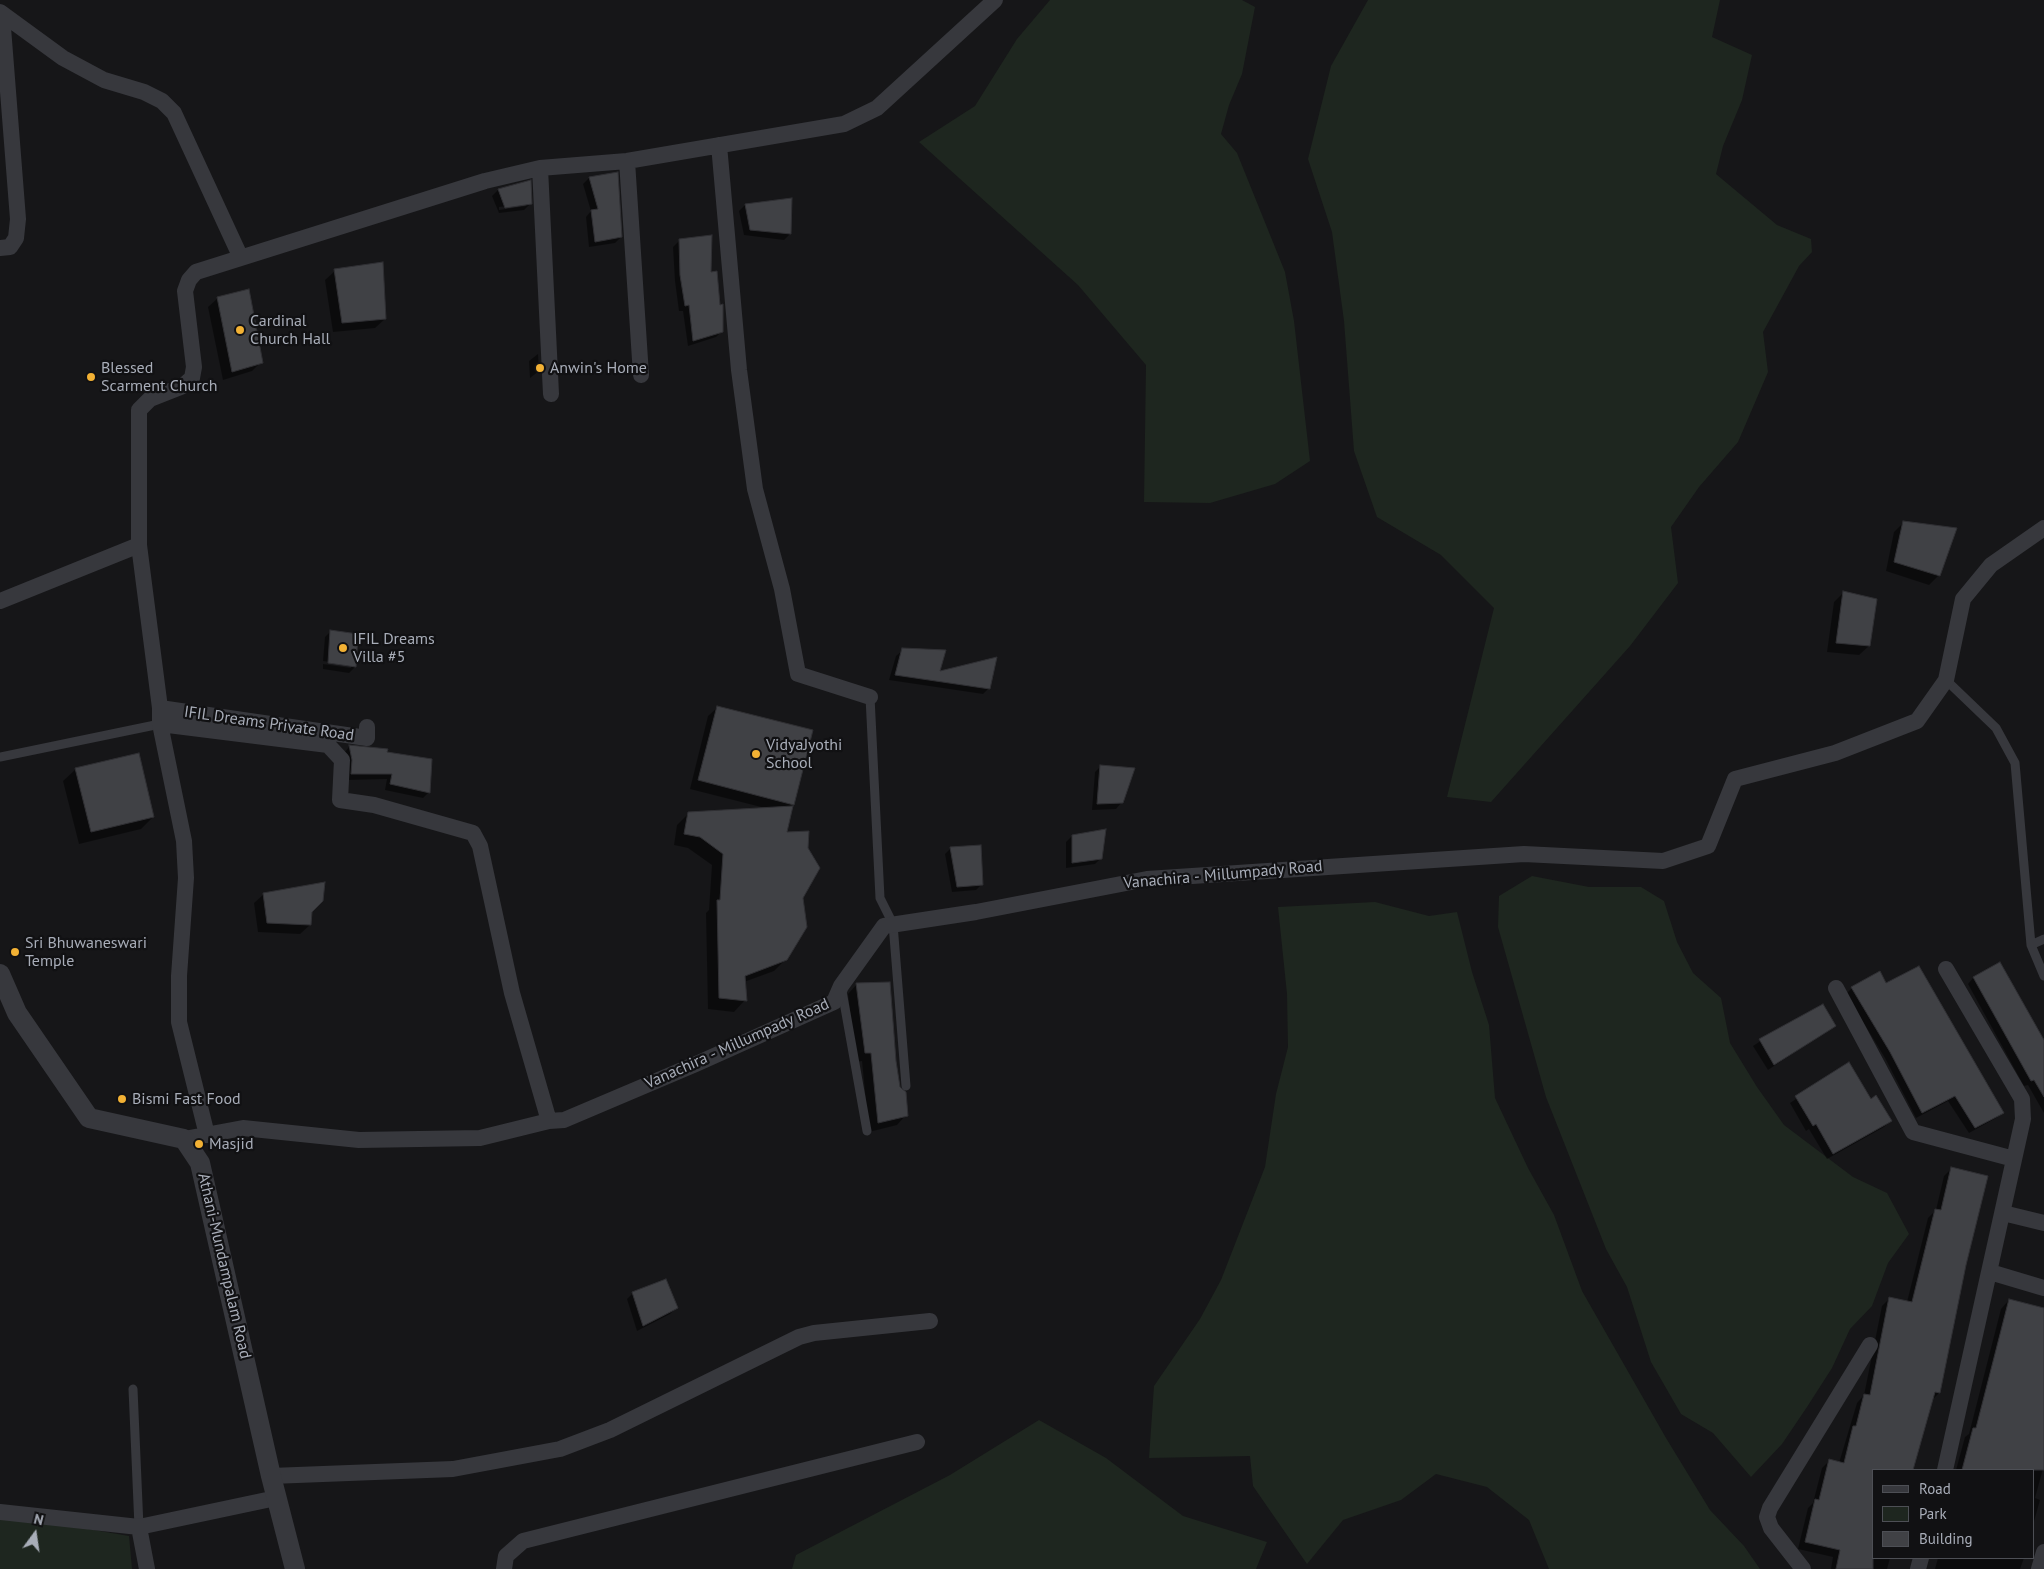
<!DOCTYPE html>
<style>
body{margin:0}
#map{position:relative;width:2044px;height:1569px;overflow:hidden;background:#161618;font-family:"PT Sans",sans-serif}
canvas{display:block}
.legend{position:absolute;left:1872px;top:1469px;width:162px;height:90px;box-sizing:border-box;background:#111113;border:1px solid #4d4f55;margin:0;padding:6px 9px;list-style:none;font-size:15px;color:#a8adb8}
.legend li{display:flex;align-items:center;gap:10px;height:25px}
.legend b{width:25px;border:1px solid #4d4f55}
.north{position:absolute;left:10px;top:1509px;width:50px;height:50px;-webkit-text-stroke:4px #111113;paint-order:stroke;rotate:14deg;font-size:14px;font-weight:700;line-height:20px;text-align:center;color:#a8adb8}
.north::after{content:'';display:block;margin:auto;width:18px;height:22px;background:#a8adb8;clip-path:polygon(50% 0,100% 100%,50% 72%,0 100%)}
</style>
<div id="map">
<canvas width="2044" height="1569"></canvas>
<ul class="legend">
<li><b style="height:6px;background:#37383d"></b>Road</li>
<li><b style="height:14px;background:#1e261f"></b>Park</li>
<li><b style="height:14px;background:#404145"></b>Building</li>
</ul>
<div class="north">N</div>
</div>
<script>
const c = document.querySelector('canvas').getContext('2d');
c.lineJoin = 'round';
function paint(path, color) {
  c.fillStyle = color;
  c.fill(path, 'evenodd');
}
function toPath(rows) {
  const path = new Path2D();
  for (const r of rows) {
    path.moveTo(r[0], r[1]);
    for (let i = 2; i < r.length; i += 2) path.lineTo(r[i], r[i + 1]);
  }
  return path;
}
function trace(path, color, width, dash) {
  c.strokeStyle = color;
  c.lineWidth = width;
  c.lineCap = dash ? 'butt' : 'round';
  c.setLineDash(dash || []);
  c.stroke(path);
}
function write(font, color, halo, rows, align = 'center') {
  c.font = font + ' "PT Sans",sans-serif';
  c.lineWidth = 4.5;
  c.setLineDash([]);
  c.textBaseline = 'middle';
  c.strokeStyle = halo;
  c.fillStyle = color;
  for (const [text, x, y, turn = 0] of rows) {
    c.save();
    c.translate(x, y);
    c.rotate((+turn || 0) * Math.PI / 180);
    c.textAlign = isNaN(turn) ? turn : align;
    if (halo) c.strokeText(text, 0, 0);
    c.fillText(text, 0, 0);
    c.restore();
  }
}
paint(toPath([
 [1050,0,1242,0,1255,7,1242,74,1229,105,1221,134,1237,153,1285,272,1294,321,1310,461,1275,484,1210,503,1144,502,1146,365,1078,285,919,142,975,106,1017,39],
 [1368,0,1720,0,1712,37,1752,55,1742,100,1723,146,1716,174,1777,225,1811,239,1812,252,1799,266,1763,332,1768,372,1738,442,1699,487,1671,527,1678,583,1630,646,1491,802,1447,797,1494,608,1441,555,1377,517,1354,451,1344,321,1332,232,1308,159,1331,66],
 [1532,876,1589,887,1641,887,1664,901,1677,942,1693,973,1721,998,1730,1043,1757,1087,1784,1125,1853,1177,1887,1193,1909,1234,1888,1263,1872,1306,1850,1329,1832,1368,1807,1407,1782,1444,1751,1477,1713,1433,1681,1414,1651,1362,1627,1287,1606,1249,1546,1097,1498,927,1499,896],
 [1375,902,1429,916,1457,912,1472,972,1489,1025,1495,1098,1528,1168,1554,1215,1582,1291,1666,1438,1710,1510,1744,1546,1760,1569,1549,1569,1529,1520,1487,1487,1436,1474,1401,1500,1343,1520,1307,1564,1253,1486,1250,1456,1149,1458,1154,1386,1200,1319,1221,1280,1265,1167,1276,1094,1288,1047,1287,994,1278,907],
 [1039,1420,1106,1458,1183,1516,1267,1542,1256,1569,792,1569,796,1555,950,1475],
 [0,1514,129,1536,132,1569,0,1569]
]), '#1e261f');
paint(toPath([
 [617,173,621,237,615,243,589,247,586,217,591,211,583,184,589,178],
 [529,182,530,204,524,210,499,213,492,196,498,190],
 [526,204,526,206,499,210,499,207],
 [745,205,790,234,784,240,744,235,739,211],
 [679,241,709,273,722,331,716,337,688,346,683,311,679,311,675,281,673,247],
 [335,271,385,319,375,328,333,332,325,280],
 [218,298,261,362,252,371,223,380,208,307],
 [538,354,539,371,530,378,529,361],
 [1903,523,1955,529,1938,576,1929,585,1886,571,1894,532],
 [1843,593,1875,600,1869,646,1859,655,1827,652,1834,602],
 [331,631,355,667,349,673,323,669,323,664,351,668,351,665,323,661,325,637],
 [903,650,939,673,989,688,983,694,889,680,896,656],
 [718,707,793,804,789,808,785,834,802,898,786,959,774,971,744,982,745,1000,734,1012,708,1009,706,913,709,910,712,865,688,848,674,845,677,825,689,813,765,808,690,789,708,716],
 [349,747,385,753,429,792,423,798,385,790,387,779,346,780,344,753],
 [1101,766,1122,802,1116,809,1092,810,1095,772],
 [76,769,153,817,141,829,79,844,63,781],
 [1072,836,1101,858,1095,864,1066,868,1066,842],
 [951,848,982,884,976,890,952,892,945,854],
 [264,894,310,925,300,934,258,932,254,903],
 [1999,964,2044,1040,2044,1113,2028,1085,2024,1086,1968,984,1973,978],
 [857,984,895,1061,899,1088,906,1115,897,1125,869,1132,862,1061,856,1062,848,994],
 [1886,985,2002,1113,1996,1118,1969,1133,1948,1101,1916,1118,1885,1058,1846,994,1852,988],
 [1785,1025,1834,1026,1768,1070,1753,1046],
 [1848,1064,1870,1100,1890,1121,1884,1127,1827,1159,1809,1129,1806,1131,1790,1103],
 [1951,1169,1965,1265,1939,1393,1932,1400,1912,1470,1873,1470,1873,1558,1890,1558,1887,1569,1831,1569,1833,1557,1798,1549,1808,1508,1813,1503,1822,1468,1829,1461,1839,1463,1857,1403,1864,1395,1882,1306,1890,1298,1907,1302,1928,1218,1936,1210,1944,1176],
 [633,1293,676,1308,670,1314,637,1331,627,1299],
 [2009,1300,2044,1309,2044,1465,2035,1498,2040,1500,2033,1525,2033,1470,1956,1470,1965,1437,1969,1434,2001,1309],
 [1938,1558,2024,1558,2020,1569,1935,1569]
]), '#0007');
const building = toPath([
 [618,172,622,237,595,242,591,210,598,209,589,177,618,172],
 [531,180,532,204,505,208,498,189,531,180],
 [792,198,791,234,750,230,745,204,792,198],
 [712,235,711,272,717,271,720,305,723,304,723,332,693,341,689,305,685,306,680,275,679,239,712,235],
 [383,262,386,319,342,323,334,269,383,262],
 [249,289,263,363,232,372,217,297,249,289],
 [1903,521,1957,528,1940,576,1894,562,1903,521],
 [1843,591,1877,599,1870,646,1836,643,1843,591],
 [330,630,358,634,356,667,328,663,330,630],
 [902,648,946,650,940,671,997,657,990,689,895,675,902,648],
 [717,706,813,730,794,805,698,780,717,706],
 [349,745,388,749,387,752,432,759,430,793,390,784,392,774,351,774,352,760,349,745],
 [139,753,154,817,91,832,75,768,139,753],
 [1100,765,1135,768,1123,803,1097,804,1100,765],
 [793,806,787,832,809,831,808,848,820,868,803,898,807,927,787,960,745,976,747,1001,719,998,717,900,720,900,723,854,700,837,684,834,688,812,793,806],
 [1106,829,1102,859,1072,863,1072,835,1106,829],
 [981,845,983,885,957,887,950,847,981,845],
 [325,882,323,901,312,912,311,925,267,923,263,893,325,882],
 [2000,962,2044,1040,2044,1097,2034,1080,2031,1081,1973,977,2000,962],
 [1919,966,2004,1113,1975,1128,1955,1096,1922,1113,1890,1052,1851,987,1880,971,1886,983,1919,966],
 [890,982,896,1061,900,1087,906,1092,908,1116,878,1123,871,1053,865,1053,856,983,890,982],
 [1823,1004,1836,1026,1774,1065,1759,1039,1823,1004],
 [1849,1062,1871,1099,1876,1095,1892,1121,1833,1154,1816,1124,1813,1126,1795,1096,1849,1062],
 [1951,1167,1988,1176,1966,1265,1940,1393,1935,1392,1913,1470,1873,1470,1873,1569,1836,1569,1840,1550,1805,1542,1815,1499,1819,1500,1829,1459,1844,1463,1853,1426,1856,1426,1864,1394,1870,1395,1889,1297,1912,1302,1935,1209,1941,1210,1951,1167],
 [666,1279,678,1308,643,1326,632,1292,666,1279],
 [2009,1299,2044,1308,2044,1470,1962,1470,1973,1428,1976,1428,2009,1299]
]);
paint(building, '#404145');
trace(building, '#303034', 1);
trace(toPath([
 [1946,680,1996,728,2015,763,2031,945,2044,976],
 [870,697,880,898,893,924,906,1086],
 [0,757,160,724],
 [2031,945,2044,939],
 [842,991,867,1131],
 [133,1389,139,1527]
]), '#37383d', 9);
trace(toPath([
 [0,12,63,58,104,80,144,92,162,101,174,113,241,258],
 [719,145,739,370,755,489,782,589,798,674,870,697],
 [627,161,641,375],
 [540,168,551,394],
 [0,248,10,247,16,238,18,219,2,15],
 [0,601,139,545],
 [160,708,367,738,367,727],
 [160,724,328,745,342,760,340,800,374,805,473,833,480,846,512,993,549,1121],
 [1836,988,1913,1132,2014,1159],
 [207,1135,179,1022,179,976,186,878,184,841,160,724,160,708,139,545,139,410,150,399,183,386,192,378,194,367,185,291,189,280,196,272,485,181,540,168,627,161,844,124,877,108,995,0],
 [184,1139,243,1128,359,1140,480,1138,549,1121,564,1120,696,1064,834,1002,841,986,884,926,976,912,1147,879,1524,854,1663,861,1708,846,1735,779,1835,753,1917,721,1946,680,1963,599,1991,565,2044,528],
 [2003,1213,2044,1223],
 [1990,1272,2044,1288],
 [1945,1470,2023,1119,2022,1099,1946,969],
 [271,1476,453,1469,560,1449,610,1430,799,1337,814,1333,930,1321],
 [0,1512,139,1527,276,1498],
 [139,1527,147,1569],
 [504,1569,506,1556,523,1541,917,1442],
 [1803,1569,1771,1528,1767,1517,1770,1508,1870,1345],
 [1918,1569,1921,1558],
 [2039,1569,2044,1552]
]), '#37383d', 16);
trace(toPath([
 [0,974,17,1013,89,1118,184,1139,200,1163,271,1476,295,1569]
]), '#37383d', 20);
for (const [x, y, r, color] of [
 [240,330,5,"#f2b134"],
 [540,368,5,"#f2b134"],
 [91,377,5,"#f2b134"],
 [343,648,5,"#f2b134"],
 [756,754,5,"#f2b134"],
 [15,952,5,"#f2b134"],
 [122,1099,5,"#f2b134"],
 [199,1144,5,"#f2b134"]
]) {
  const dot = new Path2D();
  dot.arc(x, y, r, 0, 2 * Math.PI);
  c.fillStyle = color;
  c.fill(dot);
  trace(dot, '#111113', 2);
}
write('16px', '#a8adb8', '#111113', [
 ["Cardinal",250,321],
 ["Church Hall",250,339],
 ["Blessed",101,368],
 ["Scarment Church",101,386],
 ["Anwin's Home",550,368],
 ["IFIL Dreams",353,639],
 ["Villa #5",353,657],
 ["VidyaJyothi",766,745],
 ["School",766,763],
 ["Sri Bhuwaneswari",25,943],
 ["Temple",25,961],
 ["Bismi Fast Food",132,1099],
 ["Masjid",209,1144]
], 'left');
write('16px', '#a8adb8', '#111113', [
 ["IFIL Dreams Private Road",269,724,8],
 ["Vanachira - Millumpady Road",1223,875,-5],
 ["Vanachira - Millumpady Road",737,1044,-24],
 ["Athani-Mundampalam Road",224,1266,77]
]);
</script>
